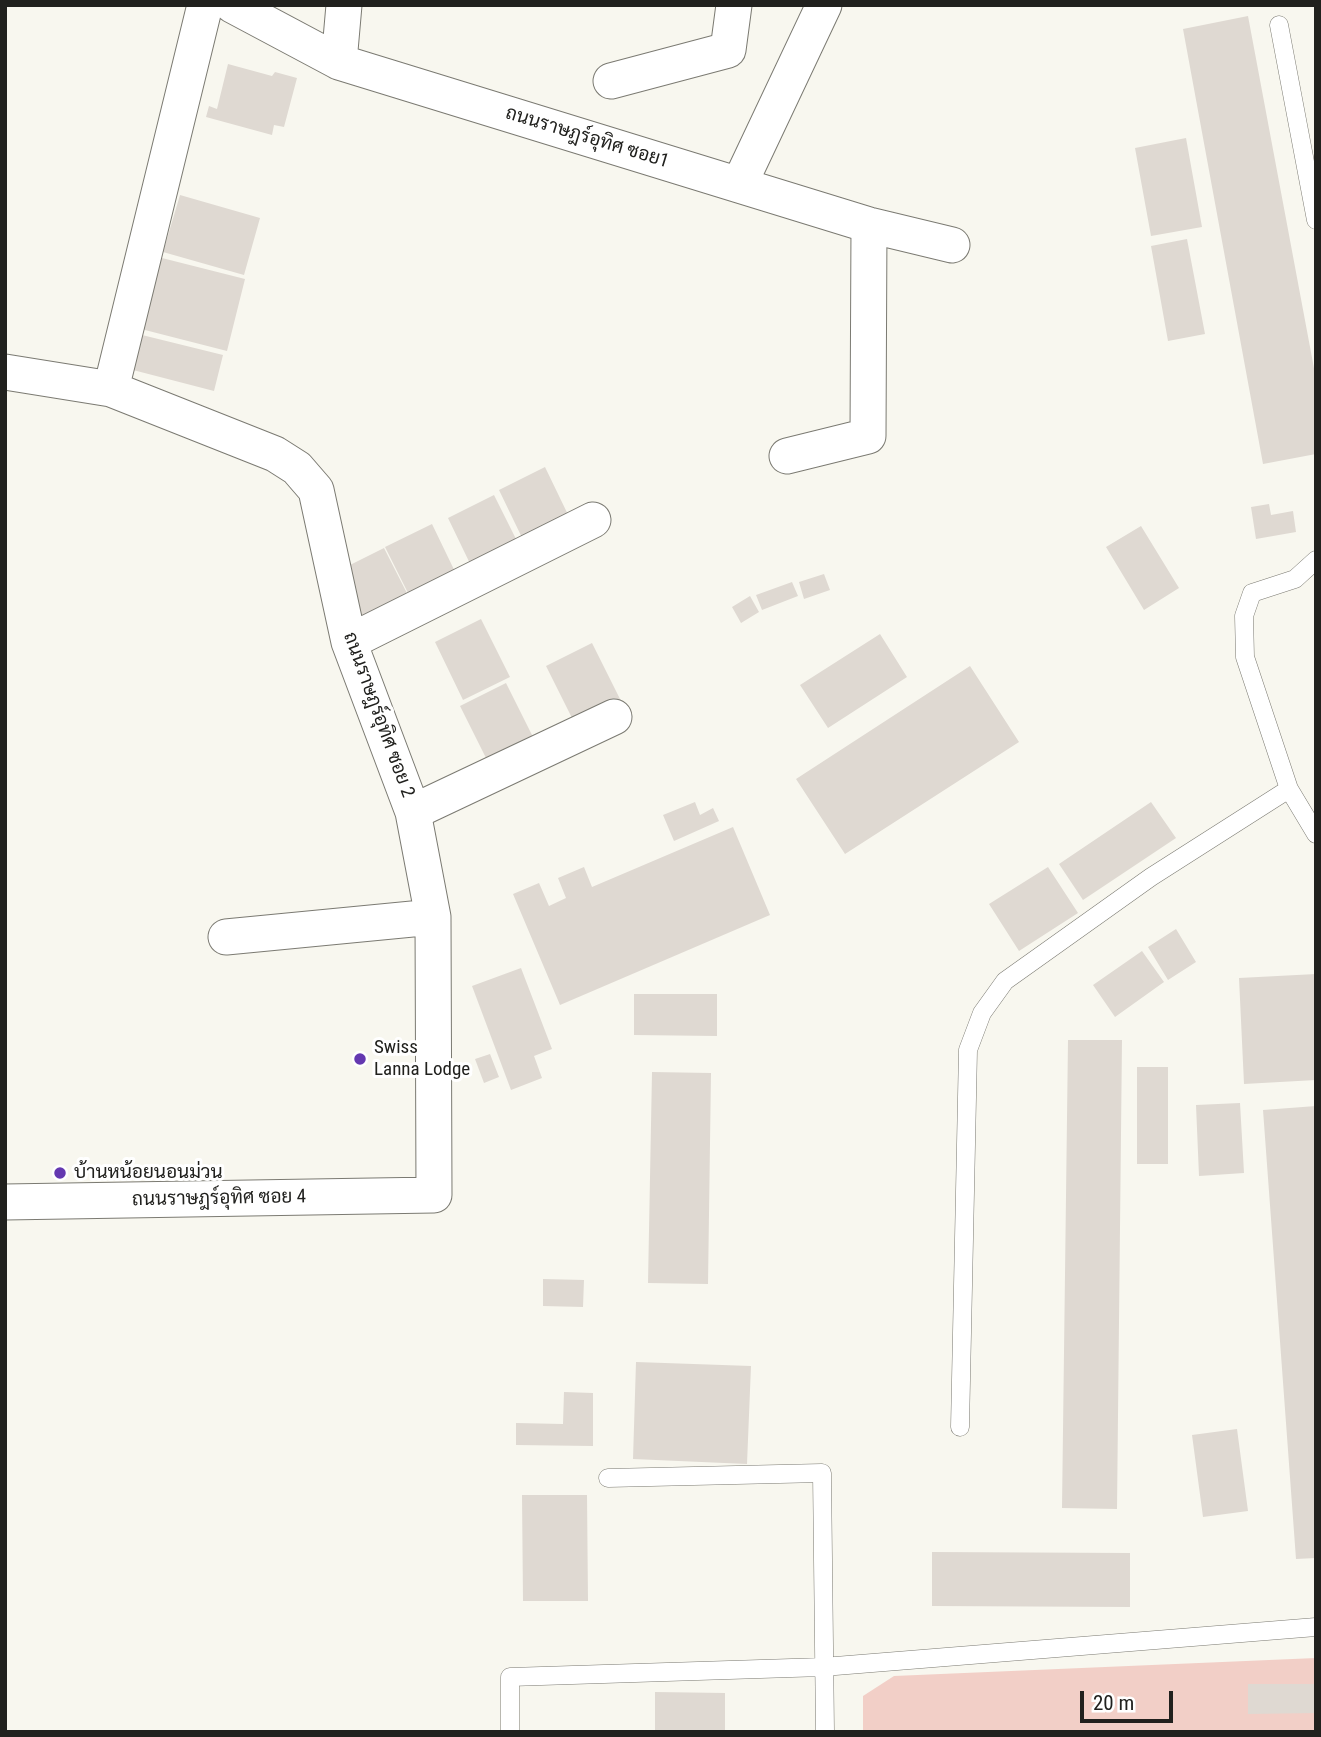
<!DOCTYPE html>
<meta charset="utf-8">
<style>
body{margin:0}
#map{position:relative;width:1321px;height:1737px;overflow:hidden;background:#f8f7ef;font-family:"Roboto Condensed",sans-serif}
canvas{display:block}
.frame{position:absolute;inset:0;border:7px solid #21211e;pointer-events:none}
.scale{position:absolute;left:1080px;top:1691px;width:93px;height:32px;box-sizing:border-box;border:4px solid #21211e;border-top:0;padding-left:9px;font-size:21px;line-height:24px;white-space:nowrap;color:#21211e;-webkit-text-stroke:5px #fff;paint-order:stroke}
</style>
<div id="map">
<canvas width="1321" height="1737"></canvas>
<div class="frame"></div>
<div class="scale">20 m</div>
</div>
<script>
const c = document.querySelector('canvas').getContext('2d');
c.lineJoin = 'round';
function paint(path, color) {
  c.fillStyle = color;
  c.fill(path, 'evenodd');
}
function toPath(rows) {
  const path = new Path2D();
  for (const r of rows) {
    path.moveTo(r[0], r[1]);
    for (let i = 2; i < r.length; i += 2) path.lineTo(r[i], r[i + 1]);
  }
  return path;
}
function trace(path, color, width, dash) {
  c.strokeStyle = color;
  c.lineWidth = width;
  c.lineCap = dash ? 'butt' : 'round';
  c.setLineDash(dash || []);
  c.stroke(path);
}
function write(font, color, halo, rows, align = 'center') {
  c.font = font + ' "Roboto Condensed",Sarabun,sans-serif';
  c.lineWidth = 6;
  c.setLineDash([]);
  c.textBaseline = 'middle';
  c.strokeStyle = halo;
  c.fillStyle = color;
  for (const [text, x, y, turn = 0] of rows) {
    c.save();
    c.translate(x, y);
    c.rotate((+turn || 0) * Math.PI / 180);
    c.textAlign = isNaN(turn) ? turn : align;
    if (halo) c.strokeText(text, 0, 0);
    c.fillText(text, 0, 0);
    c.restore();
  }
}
paint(toPath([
 [1316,1658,1316,1732,863,1732,863,1696,894,1676]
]), '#f2cfc7');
paint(toPath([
 [1248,16,1316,379,1316,454,1263,464,1183,29],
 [228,64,272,76,275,72,297,78,284,127,274,125,272,135,206,117,209,106,217,109],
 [1186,138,1202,227,1151,236,1135,148],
 [180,195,260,218,244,275,163,252],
 [1187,239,1205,334,1168,341,1151,246],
 [158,257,245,279,227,351,141,329],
 [142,335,223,355,214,391,133,370],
 [545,467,573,525,527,548,499,490],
 [494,495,523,553,476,576,448,518],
 [1269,504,1271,515,1293,511,1296,532,1256,539,1251,507],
 [432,524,460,582,414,605,385,547],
 [1141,526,1179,588,1144,610,1106,547],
 [384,548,413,605,366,629,338,571],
 [824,574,830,590,804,599,799,582],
 [792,582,798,596,762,610,756,595],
 [750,596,759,612,741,623,732,607],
 [481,619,510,677,463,700,435,642],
 [880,634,907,677,828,728,800,685],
 [592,643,621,701,575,724,546,666],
 [970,666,1019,742,845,854,796,779],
 [506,683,535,741,489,764,460,706],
 [695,802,700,815,713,808,719,821,674,841,663,815],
 [1151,802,1176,838,1083,900,1059,864],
 [733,827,770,915,560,1005,513,894,539,883,549,906,566,898,558,878,584,867,592,887],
 [1048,867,1078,913,1019,951,989,904],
 [1176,929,1196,962,1168,980,1148,947],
 [1142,951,1164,982,1115,1017,1093,985],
 [521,968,552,1049,534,1056,542,1078,511,1090,472,986],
 [1316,974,1316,1080,1244,1084,1239,978],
 [634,994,717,994,717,1036,634,1035],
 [1068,1040,1122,1040,1117,1509,1062,1508],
 [490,1054,499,1077,484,1083,475,1059],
 [1137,1067,1168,1067,1168,1164,1137,1164],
 [652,1072,711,1073,708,1284,648,1283],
 [1240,1103,1244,1173,1199,1176,1196,1105],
 [1316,1106,1316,1558,1296,1559,1263,1110],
 [543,1279,584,1280,583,1307,543,1306],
 [636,1362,751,1366,747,1464,633,1459],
 [564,1392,593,1393,593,1446,516,1445,516,1423,563,1424],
 [1237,1429,1248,1511,1203,1517,1192,1435],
 [522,1495,587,1495,588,1601,523,1601],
 [932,1552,1130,1553,1130,1607,932,1606],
 [1248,1684,1316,1684,1316,1713,1248,1714],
 [655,1692,725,1693,725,1732,655,1732]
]), '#dfd9d2');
const service = toPath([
 [1279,25,1316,220],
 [1289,789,1316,834],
 [960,1427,968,1050,982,1013,1005,981,1151,877,1289,789,1245,657,1244,616,1252,593,1295,579,1316,560],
 [608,1478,822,1473,825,1732],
 [510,1732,510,1677,823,1667,1316,1627]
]);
const minor = toPath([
 [232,5,339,62,869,225,952,245],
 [339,62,344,5],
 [611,81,728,50,734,5],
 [739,185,824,5],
 [5,372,111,389,275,454,297,468,316,490,349,642,413,812,433,917,434,1195,5,1202],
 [111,389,205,5],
 [787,456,868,436,869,225],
 [349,642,593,520],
 [413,812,614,717],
 [226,937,433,917]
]);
trace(service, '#7b7a72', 19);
trace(minor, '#7b7a72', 37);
trace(service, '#fff', 18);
trace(minor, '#fff', 35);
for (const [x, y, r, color] of [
 [360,1059,7,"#6438b0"],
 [60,1173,7,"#6438b0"]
]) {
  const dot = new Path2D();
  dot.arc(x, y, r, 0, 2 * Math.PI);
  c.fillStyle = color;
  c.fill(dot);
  trace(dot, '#fff', 2.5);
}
write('19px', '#21211e', '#fff', [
 ["ถนนราษฎร์อุทิศ ซอย1",587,138,17],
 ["ถนนราษฎร์อุทิศ ซอย 2",378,715,70],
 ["ถนนราษฎร์อุทิศ ซอย 4",219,1199,-1]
]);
write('19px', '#21211e', '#fff', [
 ["Swiss",374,1048],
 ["Lanna Lodge",374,1070],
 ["บ้านหน้อยนอนม่วน",74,1173]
], 'left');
</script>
